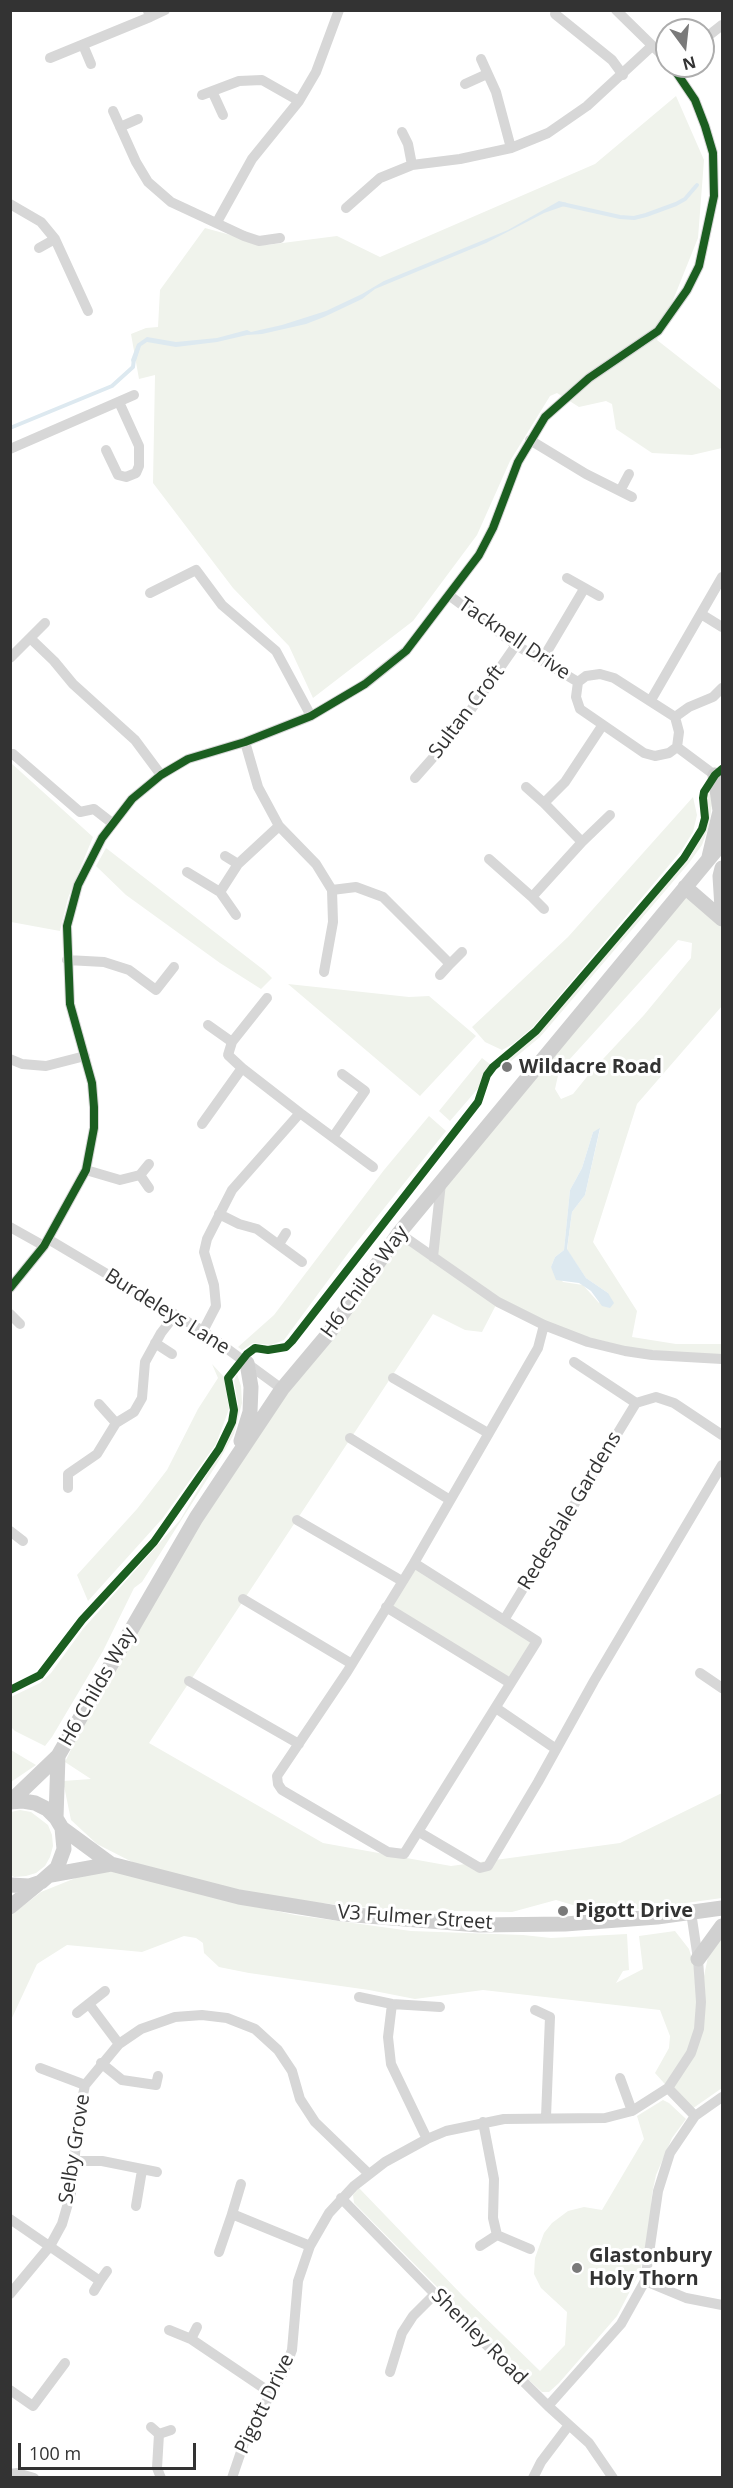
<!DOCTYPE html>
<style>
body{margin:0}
#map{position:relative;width:733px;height:2488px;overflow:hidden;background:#fff;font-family:"Open Sans",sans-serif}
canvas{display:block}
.frame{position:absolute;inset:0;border:12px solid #333;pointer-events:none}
.north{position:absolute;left:655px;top:18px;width:60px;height:60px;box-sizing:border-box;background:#fff;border:2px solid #adadad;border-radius:50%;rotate:165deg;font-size:16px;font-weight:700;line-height:24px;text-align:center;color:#333}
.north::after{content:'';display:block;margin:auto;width:21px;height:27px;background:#7a7a7a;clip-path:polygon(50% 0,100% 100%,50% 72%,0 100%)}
.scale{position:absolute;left:18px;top:2443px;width:178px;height:27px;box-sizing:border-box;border:3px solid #333;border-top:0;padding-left:8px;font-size:18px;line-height:21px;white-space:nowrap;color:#333;-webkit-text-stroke:4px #fff;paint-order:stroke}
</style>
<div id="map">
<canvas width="733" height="2488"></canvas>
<div class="frame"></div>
<div class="north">N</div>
<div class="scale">100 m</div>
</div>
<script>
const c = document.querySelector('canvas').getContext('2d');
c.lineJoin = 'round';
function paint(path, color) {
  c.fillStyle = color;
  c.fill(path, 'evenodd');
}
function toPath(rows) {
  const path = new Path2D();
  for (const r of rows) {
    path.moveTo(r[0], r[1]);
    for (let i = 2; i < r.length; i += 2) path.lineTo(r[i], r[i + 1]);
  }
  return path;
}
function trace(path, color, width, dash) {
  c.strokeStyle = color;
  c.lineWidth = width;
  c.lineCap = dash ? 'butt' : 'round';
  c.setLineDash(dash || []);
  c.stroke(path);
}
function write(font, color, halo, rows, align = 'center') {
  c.font = font + ' "Open Sans",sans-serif';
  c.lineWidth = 6;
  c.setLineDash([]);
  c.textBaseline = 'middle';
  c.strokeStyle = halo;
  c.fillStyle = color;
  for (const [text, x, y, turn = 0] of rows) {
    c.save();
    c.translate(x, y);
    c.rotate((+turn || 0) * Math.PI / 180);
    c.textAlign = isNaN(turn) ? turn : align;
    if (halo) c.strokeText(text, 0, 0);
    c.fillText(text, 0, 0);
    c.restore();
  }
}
paint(toPath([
 [676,96,704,160,698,238,657,340,722,391,722,448,692,455,652,453,616,429,612,404,606,401,579,407,557,393,550,396,510,461,477,535,413,621,313,698,289,646,233,588,153,483,155,375,139,379,131,334,146,328,158,327,160,290,205,228,267,245,337,236,380,257,595,164],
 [11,763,93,837,68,898,60,931,11,922],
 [710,790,712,804,709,826,702,845,689,863,540,1037,511,1061,507,1058,539,1031,690,857,700,839,708,813,704,796],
 [693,797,697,815,693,832,681,851,581,970,533,1027,513,1044,502,1050,485,1042,472,1027,568,937],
 [106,848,265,971,272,978,261,989,220,963,126,895,96,866],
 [685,887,722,919,722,1006,637,1104,593,1242,637,1311,632,1337,676,1344,722,1344,722,1359,625,1351,497,1303,482,1332,465,1330,433,1314,149,1743,323,1843,451,1866,620,1843,722,1793,722,1898,642,1909,593,1911,556,1900,512,1912,390,1910,301,1901,236,1889,138,1865,97,1844,71,1820,63,1781,91,1779,65,1762,124,1641,196,1518,399,1233,432,1256,441,1181],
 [678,940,692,943,691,958,644,1015,590,1073,573,1094,561,1099,555,1089,559,1071],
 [600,1129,585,1195,572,1212,567,1250,586,1278,608,1293,599,1303,583,1285,563,1282,551,1267,555,1257,564,1250,570,1190,582,1168,593,1132],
 [288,984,409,997,429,996,476,1036,420,1096],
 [482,1058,491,1065,485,1071,481,1085,450,1121,439,1111],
 [429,1116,446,1131,349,1252,284,1340,271,1345,253,1343,242,1350,238,1347,274,1315,384,1170],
 [212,1364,224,1377,229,1409,216,1444,162,1519,88,1601,77,1575,137,1509,167,1470,198,1409,218,1378],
 [237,1374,241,1386,242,1403,234,1434,220,1459,142,1582,134,1588,103,1651,52,1737,45,1746,15,1731,11,1727,11,1697,40,1683,51,1673,83,1629,180,1520,230,1435,238,1404,234,1381],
 [415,1567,534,1643,510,1679,390,1606],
 [11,1750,36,1765,11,1782,10,1750],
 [20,1810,31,1812,48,1825,52,1835,53,1846,50,1857,45,1866,36,1873,26,1876,14,1877,11,1875,11,1812],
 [111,1871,230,1901,295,1915,411,1931,523,1935,551,1938,627,1934,629,1970,623,1971,616,1983,643,1969,639,1936,675,1931,689,1949,697,1976,699,2000,709,1952,722,1926,722,2088,689,2111,655,2073,669,2048,670,2036,660,2010,483,1990,415,1999,369,1990,249,1973,219,1967,204,1953,203,1943,196,1938,184,1936,142,1952,67,1945,37,1964,11,2020,11,1915,41,1892,83,1875],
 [663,2100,669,2103,686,2119,672,2138,656,2175,652,2194,650,2226,640,2272,617,2316,559,2383,549,2392,542,2392,527,2378,354,2203,353,2195,359,2188,463,2296,540,2371,565,2345,567,2312,541,2288,534,2274,535,2258,544,2233,552,2223,568,2211,584,2207,602,2210,644,2139,637,2116]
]), '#f0f3ec');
paint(toPath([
 [559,201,567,203,567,205,544,213,486,243,375,289,362,299,324,317,306,324,262,334,247,335,217,342,176,347,147,342,141,346,136,361,132,363,131,360,137,344,147,337,176,342,217,338,247,330,251,332,282,325,326,311,362,294,384,281,508,230],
 [600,1128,585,1195,572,1212,567,1249,586,1278,608,1293,614,1303,610,1308,602,1306,591,1291,579,1283,556,1280,551,1267,555,1257,564,1250,570,1190,582,1168,593,1132]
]), '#dde9f0');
trace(toPath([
 [562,204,620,217,634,218,646,215,676,204,685,199,697,185],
 [10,428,112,386,133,367,134,359]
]), '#dde9f0', 4);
trace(toPath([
 [616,10,667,60],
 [148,11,150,17,165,10],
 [555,14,612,60,623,75],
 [703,40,722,25],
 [83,45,91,64],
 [50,58,150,17],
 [481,59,496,92,511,148],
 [465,84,487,74],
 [212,91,223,115],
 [202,95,239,81,262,80,299,101],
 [113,111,136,162,148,182,171,202,244,236,259,241,280,238],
 [120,127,138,119],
 [402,132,408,144,412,165],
 [10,204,41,222,55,239,88,311],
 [346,208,380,178,412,165,460,159,511,148,548,133,587,106,652,46],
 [217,222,252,159,299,101,316,72,339,10],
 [39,248,55,239],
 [530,440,586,474,632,497],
 [10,449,134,395],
 [106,450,118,475,126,477,136,473,139,466,139,446,119,402],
 [620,491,629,474],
 [567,578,599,596],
 [150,593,196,570,222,605,276,651,311,716],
 [450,596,516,645,578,682],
 [701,614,722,627],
 [30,638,45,623],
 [10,658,30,638,54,661,73,684,135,740,161,775],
 [542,660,584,589],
 [600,674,614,678,675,717,679,732,677,747,669,753,655,756,644,753,580,709,576,697,578,682,586,676,600,674],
 [651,700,722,577],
 [675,717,689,707,713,697,722,688],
 [602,726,565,782,544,803,582,842,610,815],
 [245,742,258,787,279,826,316,864,332,890,333,922,324,972],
 [677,747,720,779],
 [13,754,80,812,94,809,112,823],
 [415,778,454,734,516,645],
 [526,787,544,803],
 [225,856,238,864,279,826],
 [489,859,532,897],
 [187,872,220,892,236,915],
 [332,890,356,887,383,897,450,964,440,975],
 [220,892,238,864],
 [544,909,532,897,582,842],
 [67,960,104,962,129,970,156,990,174,967],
 [450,964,462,952],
 [208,1025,232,1042,228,1055,242,1068],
 [232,1042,267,998],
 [10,1059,22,1064,46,1066,85,1056],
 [300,1113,373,1167],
 [202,1124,242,1068,300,1113,232,1190,207,1239,204,1252,214,1285,216,1306,203,1331],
 [333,1137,365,1091,342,1074],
 [86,1170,120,1180,140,1175,149,1164],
 [140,1175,149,1188],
 [219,1214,239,1224,257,1229,302,1262],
 [10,1227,44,1246],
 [399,1233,498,1302,544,1325,588,1342,625,1351,652,1355,722,1359],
 [48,1239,203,1331,282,1389],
 [279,1244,286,1233],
 [433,1257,441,1183],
 [10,1288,44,1246,86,1170,94,1128,94,1107,92,1083,70,1004,67,926,78,885,102,838,132,799,161,775,188,759,245,742,311,716,365,684,406,651,479,555,493,528,518,462,545,417,589,378,658,331,687,290,699,266,714,196,713,153,705,126,695,100,672,66],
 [10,1314,20,1324],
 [155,1343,172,1354],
 [574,1362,636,1403],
 [393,1378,488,1433],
 [99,1404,116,1423],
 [350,1438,450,1500],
 [68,1488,68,1474,97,1454,116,1423,134,1412,142,1398,145,1362,161,1333,175,1315],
 [297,1520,402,1581],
 [10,1531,23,1541],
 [414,1563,537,1641,404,1854,388,1852,282,1790,278,1784,277,1776,347,1672,414,1563,538,1348,544,1325],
 [243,1599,352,1664],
 [386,1607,510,1683],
 [504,1620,636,1403,656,1397,674,1403,722,1435],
 [700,1673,722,1688],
 [189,1681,299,1744],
 [496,1708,556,1749],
 [419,1832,480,1868,488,1866,538,1782,594,1681,722,1465],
 [359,1997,392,2004,440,2007],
 [89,2004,119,2044],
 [392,2004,388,2037,391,2064,427,2139],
 [535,2010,550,2017,546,2117],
 [77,2013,105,1991],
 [101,2063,122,2080,156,2085,158,2076],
 [40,2068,85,2085],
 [620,2078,632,2111],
 [668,2088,695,2116],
 [74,2161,102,2161,157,2172],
 [341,2198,435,2294,548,2406,589,2443,613,2478],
 [136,2206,142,2170],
 [232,2214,241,2184],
 [10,2219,100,2281,94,2291],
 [497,2235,530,2249],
 [480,2246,497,2235,493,2218,494,2179,483,2122],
 [219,2252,232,2214,310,2246],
 [100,2281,107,2271],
 [645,2281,686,2298,722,2305],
 [10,2294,50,2246,62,2224,71,2193,79,2115,85,2085,119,2044,141,2029,175,2017,202,2015,227,2018,255,2029,278,2050,292,2071,300,2099,315,2122,369,2174],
 [169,2330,191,2339,271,2393],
 [191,2339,197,2327],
 [390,2372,402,2333,413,2316,435,2294],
 [10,2390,33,2406,65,2363],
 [548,2406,621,2324,645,2281,658,2191,670,2153,695,2116,722,2097],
 [151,2427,159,2434,157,2468,161,2478],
 [159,2434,171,2430],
 [10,2474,17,2473,34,2478],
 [232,2478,246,2437,284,2371,292,2350,298,2281,310,2246,329,2213,354,2186,385,2162,427,2139,446,2131,504,2119,605,2118,632,2111,668,2088,691,2053,699,2029,701,2002,698,1959,691,1912],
 [533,2478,541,2462,569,2425]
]), '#d7d7d7', 10);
trace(toPath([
 [709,857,720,811,715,775],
 [722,868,720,876,722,908],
 [685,887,722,919],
 [241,1441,250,1412,251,1387,247,1363],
 [10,1802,58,1756,196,1518,282,1389,329,1333,399,1233,722,843],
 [10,1802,23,1801,35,1803,47,1809,56,1818,62,1828,64,1849,57,1868,41,1882,29,1886,10,1885],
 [56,1818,58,1756],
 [62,1828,111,1864,239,1897,343,1914,479,1925,565,1924,657,1917,722,1908],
 [51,1875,111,1864],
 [10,1907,38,1884],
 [698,1959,722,1926]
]), '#d0d0d0', 15);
trace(toPath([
 [10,1288,44,1246,86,1170,94,1128,94,1107,92,1083,70,1004,67,926,78,885,102,838,132,799,161,775,188,759,245,742,311,716,365,684,406,651,479,555,493,528,518,462,545,417,589,378,658,331,687,290,699,266,714,196,713,153,705,126,695,100,672,66],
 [10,1690,40,1675,82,1620,154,1542,219,1449,232,1422,234,1410,228,1378,247,1354,255,1348,268,1350,286,1347,292,1341,478,1102,487,1075,493,1067,536,1031,684,858,702,829,705,818,703,798,704,792,715,775,722,769]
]), '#1b5e20', 8);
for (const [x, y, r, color] of [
 [507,1067,6,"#7a7a7a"],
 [563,1911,6,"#7a7a7a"],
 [577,2268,6,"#7a7a7a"]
]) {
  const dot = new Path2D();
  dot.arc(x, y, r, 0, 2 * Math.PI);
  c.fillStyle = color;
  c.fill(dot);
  trace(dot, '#fff', 2);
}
write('20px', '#333', '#fff', [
 ["Tacknell Drive",514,639,34],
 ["Sultan Croft",467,712,-53],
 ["H6 Childs Way",365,1282,-54],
 ["Burdeleys Lane",167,1312,32],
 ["Redesdale Gardens",570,1511,-59],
 ["H6 Childs Way",98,1687,-60],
 ["V3 Fulmer Street",415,1918,4],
 ["Selby Grove",75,2149,-81],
 ["Shenley Road",479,2337,45],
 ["Pigott Drive",265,2404,-64]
]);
write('bold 20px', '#333', '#fff', [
 ["Wildacre Road",519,1067],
 ["Pigott Drive",575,1911],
 ["Glastonbury",589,2256],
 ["Holy Thorn",589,2279]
], 'left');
</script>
